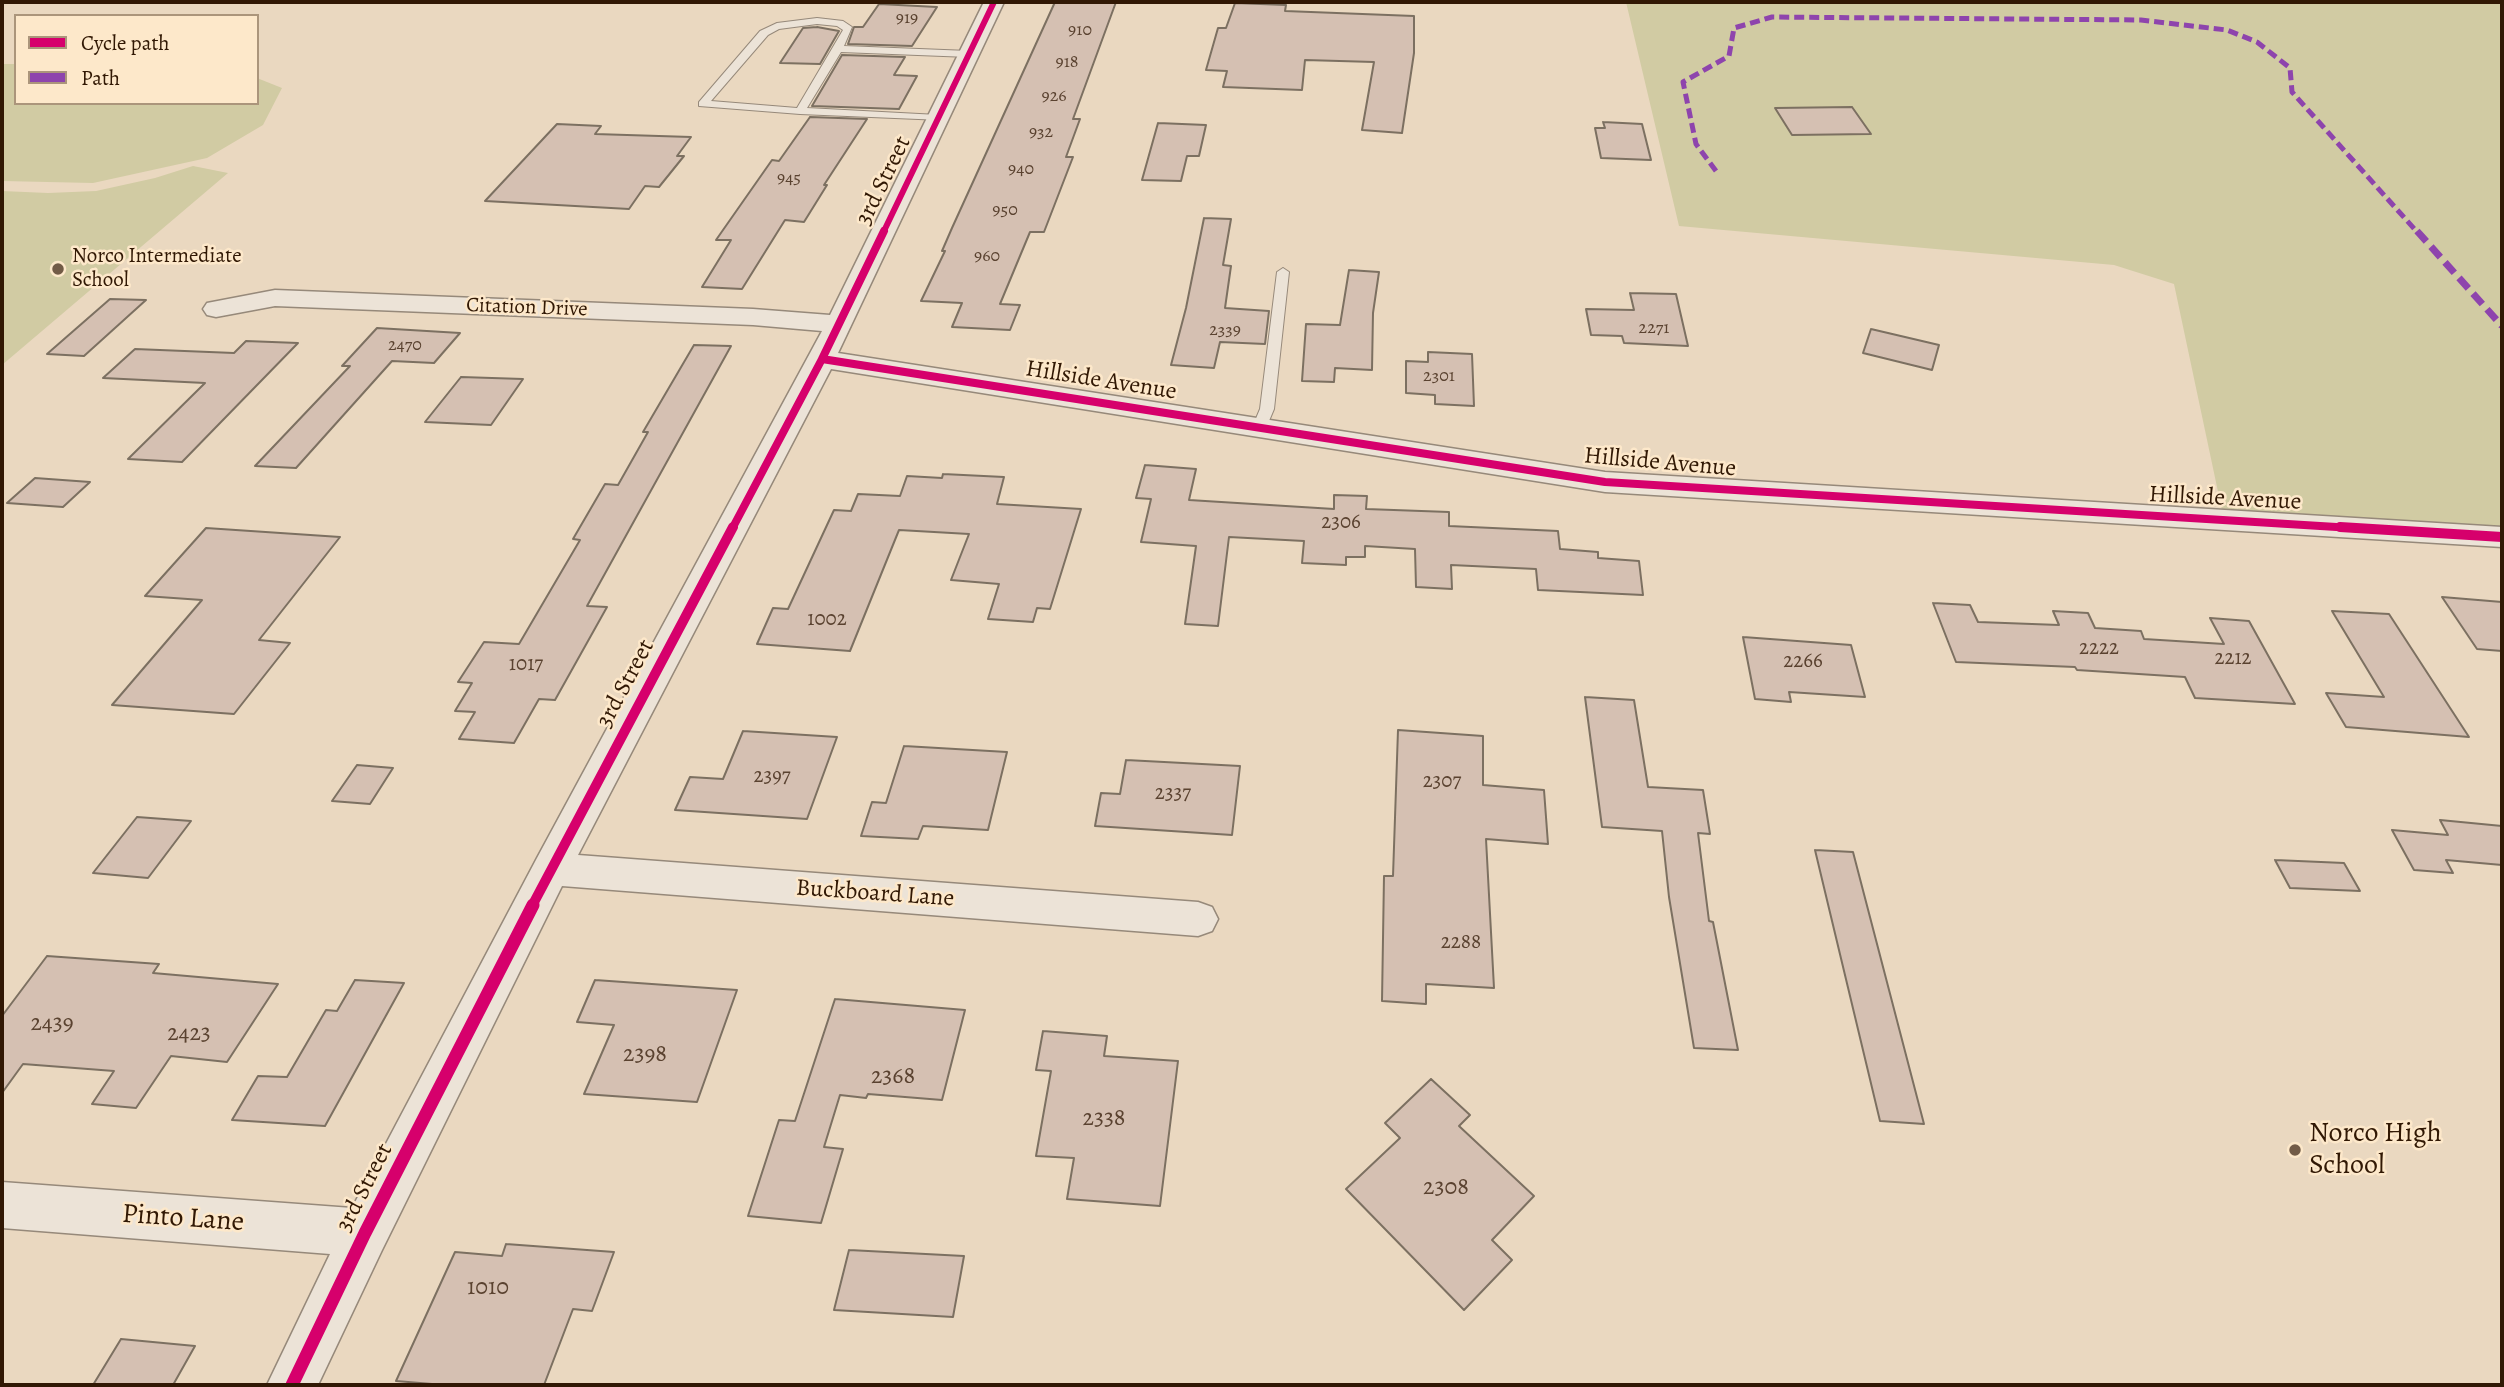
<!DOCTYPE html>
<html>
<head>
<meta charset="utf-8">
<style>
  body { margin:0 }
  #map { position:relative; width:2504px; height:1387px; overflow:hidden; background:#ead8c0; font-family:Alegreya,serif }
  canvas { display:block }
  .frame { position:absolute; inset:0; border:4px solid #311804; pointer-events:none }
  .legend { position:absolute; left:14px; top:14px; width:245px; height:91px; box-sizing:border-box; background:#fde8ca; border:2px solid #ab957b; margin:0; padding:9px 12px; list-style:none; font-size:21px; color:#311804 }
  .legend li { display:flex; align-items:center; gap:14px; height:35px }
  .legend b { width:35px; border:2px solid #ab957b }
</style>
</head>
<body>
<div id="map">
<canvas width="2504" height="1387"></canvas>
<div class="frame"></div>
<ul class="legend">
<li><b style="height:9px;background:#d6006c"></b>Cycle path</li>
<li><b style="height:9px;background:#8e44ad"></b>Path</li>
</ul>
</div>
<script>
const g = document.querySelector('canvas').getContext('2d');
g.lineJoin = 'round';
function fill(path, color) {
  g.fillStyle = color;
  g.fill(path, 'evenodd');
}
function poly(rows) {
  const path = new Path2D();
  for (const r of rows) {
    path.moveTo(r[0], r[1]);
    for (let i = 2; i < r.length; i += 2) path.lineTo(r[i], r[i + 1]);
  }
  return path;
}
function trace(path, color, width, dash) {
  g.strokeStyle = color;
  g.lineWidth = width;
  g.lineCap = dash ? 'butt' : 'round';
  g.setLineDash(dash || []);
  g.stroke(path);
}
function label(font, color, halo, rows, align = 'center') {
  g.font = font + ' Alegreya,serif';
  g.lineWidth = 5;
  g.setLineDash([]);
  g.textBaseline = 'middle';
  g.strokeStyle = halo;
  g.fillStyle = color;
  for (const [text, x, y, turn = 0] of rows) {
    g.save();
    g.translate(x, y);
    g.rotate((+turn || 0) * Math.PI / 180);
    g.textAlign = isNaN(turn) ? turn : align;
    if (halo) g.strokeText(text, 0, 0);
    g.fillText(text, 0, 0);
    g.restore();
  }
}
fill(poly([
  [1626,2,2502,2,2502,537,2224,520,2174,284,2114,265,1679,226],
  [2,64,16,64,16,103,257,103,257,78,282,88,263,125,207,158,93,183,2,181],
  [193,166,228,173,2,365,2,191,48,193,96,191,155,178]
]), '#d1cba3');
const building = poly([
  [1055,2,1116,2,1073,119,1080,119,1066,157,1073,157,1044,232,1030,232,1000,304,1020,305,1010,330,952,327,962,303,921,301,945,251,942,251,952,228,1055,2],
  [1235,3,1286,5,1285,11,1414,16,1414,53,1402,133,1362,130,1374,62,1305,60,1302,90,1223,87,1227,71,1206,70,1218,28,1226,28,1235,3],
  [879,4,937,7,912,46,848,44,854,27,863,27,879,4],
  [817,27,839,31,820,64,780,63,803,28,817,27],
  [842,55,905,57,894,75,917,76,899,109,812,106,842,55],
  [1852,107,1871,134,1792,135,1775,108,1852,107],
  [810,117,867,119,824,185,827,185,804,222,785,220,742,289,702,287,731,240,716,240,772,160,779,161,810,117],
  [1603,122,1642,124,1651,160,1601,158,1595,128,1605,128,1603,122],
  [1158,123,1206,125,1199,156,1187,156,1181,181,1142,180,1158,123],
  [557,124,601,126,595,134,691,137,677,156,684,156,659,187,645,186,629,209,485,201,557,124],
  [1204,218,1231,219,1223,265,1231,266,1225,308,1269,311,1265,344,1220,342,1214,368,1171,365,1186,308,1204,218],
  [1349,270,1379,272,1373,313,1372,370,1335,368,1334,382,1302,381,1306,324,1340,325,1349,270],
  [1630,293,1676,294,1688,346,1624,343,1622,336,1591,335,1586,309,1634,310,1630,293],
  [110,299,146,300,84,356,47,354,110,299],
  [377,328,460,333,434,363,392,361,296,468,255,466,350,366,342,366,377,328],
  [1871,329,1939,345,1932,370,1863,353,1871,329],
  [246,341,298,343,182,462,128,459,205,383,103,378,135,349,234,353,246,341],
  [694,345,731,346,587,606,607,607,555,700,539,699,514,743,459,739,475,712,455,711,472,683,458,682,484,642,519,644,580,540,573,539,605,484,618,485,648,432,643,432,694,345],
  [1428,352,1472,354,1474,406,1435,404,1435,395,1406,393,1406,361,1428,362,1428,352],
  [461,377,523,379,491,425,425,422,461,377],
  [1145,465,1196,469,1189,500,1334,509,1334,495,1367,496,1366,509,1449,512,1449,526,1558,531,1560,549,1598,552,1598,558,1639,561,1643,595,1538,590,1536,569,1451,565,1452,589,1416,587,1415,549,1365,546,1365,557,1346,557,1346,565,1302,563,1304,541,1229,537,1218,626,1185,624,1196,546,1141,542,1151,499,1136,498,1145,465],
  [943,474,1004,477,997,504,1081,509,1050,609,1037,608,1033,622,988,619,999,584,951,580,969,534,899,530,850,651,757,644,773,608,788,609,834,510,851,511,858,494,900,496,907,476,942,478,943,474],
  [35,478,90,482,63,507,7,503,35,478],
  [206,528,340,537,259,640,290,643,234,714,112,705,202,600,145,596,206,528],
  [2442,597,2502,602,2502,651,2477,649,2442,597],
  [1933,603,1970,605,1978,622,2059,625,2053,611,2088,613,2095,628,2141,631,2144,639,2224,644,2210,618,2249,621,2295,704,2195,698,2185,677,2077,670,2075,667,1956,662,1933,603],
  [2332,611,2389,614,2469,737,2346,727,2326,693,2384,697,2332,611],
  [1743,637,1851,645,1865,697,1789,692,1791,702,1755,699,1743,637],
  [1585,697,1634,700,1648,787,1703,790,1710,834,1698,833,1709,921,1713,922,1738,1050,1694,1048,1669,897,1662,831,1602,827,1585,697],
  [1398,730,1483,736,1483,785,1544,790,1548,844,1486,839,1494,988,1426,984,1426,1004,1382,1001,1384,876,1393,876,1398,730],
  [743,731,837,737,807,819,675,810,690,777,723,779,743,731],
  [904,746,1007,752,988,830,923,826,918,839,861,836,872,802,886,803,904,746],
  [1126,760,1240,766,1232,835,1095,826,1101,793,1120,794,1126,760],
  [357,765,393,768,370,804,332,801,357,765],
  [137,817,191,821,148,878,93,873,137,817],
  [2440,820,2502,826,2502,865,2446,860,2453,873,2414,870,2392,830,2448,835,2440,820],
  [1815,850,1853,852,1924,1124,1880,1121,1815,850],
  [2275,860,2344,863,2360,891,2290,888,2275,860],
  [47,956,159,964,153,973,278,984,227,1062,171,1056,136,1108,92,1104,114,1071,23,1064,2,1093,2,1016,47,956],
  [355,980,404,983,325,1126,232,1120,258,1076,287,1077,326,1010,337,1011,355,980],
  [595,980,737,990,697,1102,584,1094,614,1025,577,1022,595,980],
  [835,999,965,1010,942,1100,868,1094,866,1098,840,1095,824,1147,843,1149,821,1223,748,1216,779,1120,795,1121,835,999],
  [1043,1031,1107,1036,1104,1056,1178,1061,1160,1206,1067,1199,1074,1158,1036,1156,1051,1071,1036,1070,1043,1031],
  [1431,1079,1470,1115,1459,1126,1534,1196,1492,1240,1512,1260,1464,1310,1346,1189,1400,1138,1385,1123,1431,1079],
  [506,1244,614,1252,592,1311,573,1309,544,1385,444,1385,396,1381,455,1252,502,1256,506,1244],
  [849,1250,964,1256,953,1317,834,1310,849,1250],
  [121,1339,195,1346,173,1385,93,1385,121,1339]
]);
fill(building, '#d5c0b2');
trace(building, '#7c7061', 2);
const service = poly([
  [817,18,843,21,852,27,844,46,969,51,974,54,969,57,841,52,807,108,938,115,942,116,942,120,800,114,699,106,699,102,760,31,777,23,817,18],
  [817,24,837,26,843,30,797,108,711,101,768,35,779,29,817,24],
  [1283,268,1289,272,1274,409,1266,428,1259,432,1252,428,1260,409,1277,272,1283,268]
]);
const minor = poly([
  [984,2,1004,2,838,353,1605,472,2502,527,2502,547,1605,492,831,369,578,855,1198,902,1212,907,1218,919,1212,931,1198,936,562,886,382,1250,318,1385,267,1385,330,1254,2,1228,2,1182,352,1208,537,858,822,331,753,325,275,306,216,317,207,315,203,309,207,303,275,290,753,309,830,315,984,2]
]);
trace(service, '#96897a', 2);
trace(minor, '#96897a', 3);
fill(service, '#ece3d7');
fill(minor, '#ece3d7');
trace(poly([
  [1716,171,1696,144,1683,82,1729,56,1734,28,1772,17,2141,20,2227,30,2257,42,2290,68,2292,92,2418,233]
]), '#8e44ad', 5, [10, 5]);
trace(poly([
  [2417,231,2502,326]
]), '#8e44ad', 7, [14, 7]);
trace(poly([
  [883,233,994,2]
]), '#d6006c', 6);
trace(poly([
  [822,359,1605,482,2369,529],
  [732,529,822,359,884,231]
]), '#d6006c', 8);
trace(poly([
  [2340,527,2502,537],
  [532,906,733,527]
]), '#d6006c', 10);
trace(poly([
  [292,1385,365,1233,533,905]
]), '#d6006c', 13);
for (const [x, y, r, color] of [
  [58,269,7,"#725b46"],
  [2295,1150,7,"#725b46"]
]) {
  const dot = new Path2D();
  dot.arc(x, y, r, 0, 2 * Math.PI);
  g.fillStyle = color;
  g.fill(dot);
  trace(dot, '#fde8ca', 2.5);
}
label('18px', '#5a4230', null, [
  ["919",907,19],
  ["910",1080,31],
  ["918",1067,63],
  ["926",1054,97],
  ["932",1041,133],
  ["940",1021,170],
  ["945",789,179],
  ["950",1005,211],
  ["960",987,257],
  ["2271",1654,329],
  ["2339",1225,331],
  ["2470",405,346],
  ["2301",1439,377]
]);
label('21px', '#311804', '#fde8ca', [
  ["Norco Intermediate",72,257],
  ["School",72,281]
], 'left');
label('21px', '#311804', '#fde8ca', [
  ["Citation Drive",527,308,2]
]);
label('21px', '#5a4230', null, [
  ["2306",1341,523],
  ["1002",827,620],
  ["2222",2099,649],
  ["2212",2233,659],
  ["2266",1803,662],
  ["1017",526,665],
  ["2397",772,777],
  ["2307",1442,782],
  ["2337",1173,794],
  ["2288",1461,943]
]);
label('24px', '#311804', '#fde8ca', [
  ["3rd Street",884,181,-64],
  ["Hillside Avenue",1101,381,9],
  ["Hillside Avenue",1660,463,5],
  ["Hillside Avenue",2225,499,3],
  ["3rd Street",626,684,-62],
  ["Buckboard Lane",875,894,4],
  ["3rd Street",365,1188,-63]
]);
label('24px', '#5a4230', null, [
  ["2439",52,1024],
  ["2423",189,1034],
  ["2398",645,1055],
  ["2368",893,1077],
  ["2338",1104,1119],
  ["2308",1446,1188],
  ["1010",488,1288]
]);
label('28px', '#311804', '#fde8ca', [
  ["Norco High",2309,1134],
  ["School",2309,1166]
], 'left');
label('28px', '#311804', '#fde8ca', [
  ["Pinto Lane",183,1219,4]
]);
</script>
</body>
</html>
